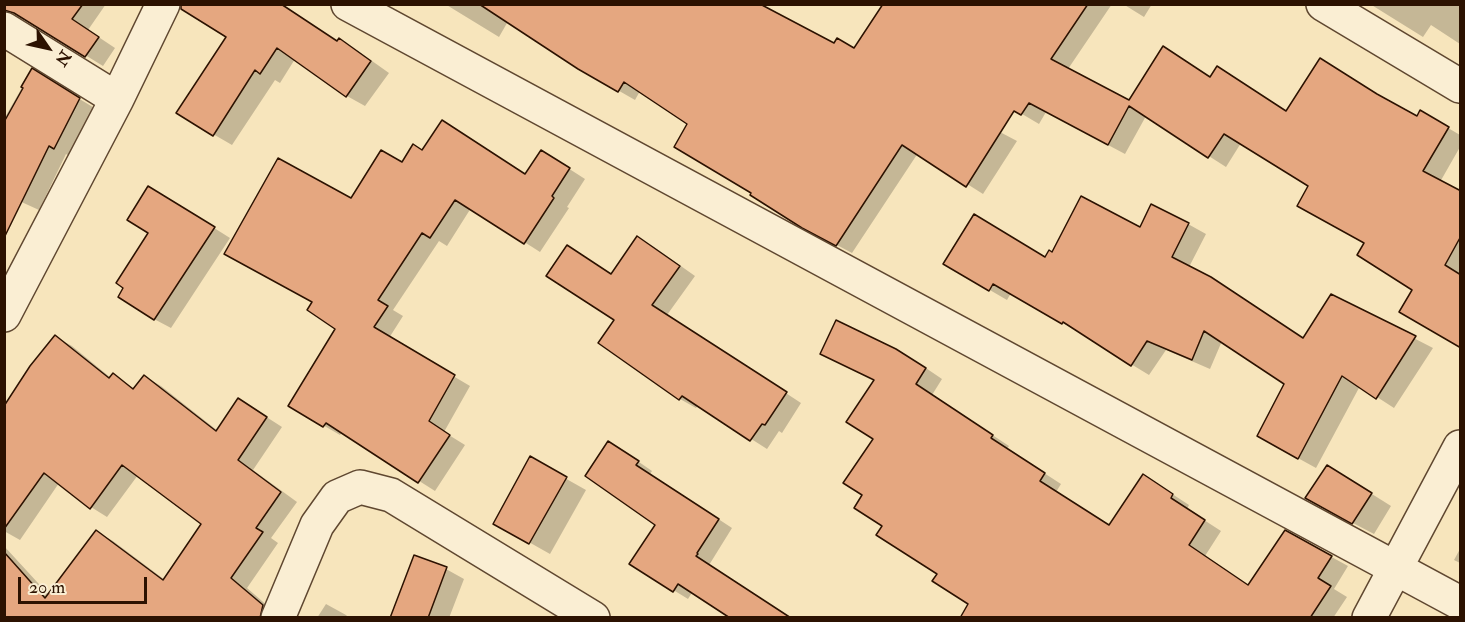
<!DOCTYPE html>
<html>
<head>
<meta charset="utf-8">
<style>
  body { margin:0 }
  #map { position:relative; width:1465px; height:622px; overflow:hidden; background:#f7e5bc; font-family:"IM FELL Double Pica",serif }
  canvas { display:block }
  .frame { position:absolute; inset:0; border:6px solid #2c1201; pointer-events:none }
  .north { position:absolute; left:18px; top:18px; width:60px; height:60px; -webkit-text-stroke:4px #faeed3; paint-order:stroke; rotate:124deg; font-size:16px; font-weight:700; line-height:24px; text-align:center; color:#2c1201 }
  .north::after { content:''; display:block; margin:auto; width:21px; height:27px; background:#2c1201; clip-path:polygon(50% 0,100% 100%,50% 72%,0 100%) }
  .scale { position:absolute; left:18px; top:577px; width:129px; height:27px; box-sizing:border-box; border:3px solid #2c1201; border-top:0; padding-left:8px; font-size:18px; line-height:21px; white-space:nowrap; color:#2c1201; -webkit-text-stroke:4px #faeed3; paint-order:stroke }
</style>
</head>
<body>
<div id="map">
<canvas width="1465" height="622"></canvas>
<div class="frame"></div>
<div class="north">N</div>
<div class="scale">20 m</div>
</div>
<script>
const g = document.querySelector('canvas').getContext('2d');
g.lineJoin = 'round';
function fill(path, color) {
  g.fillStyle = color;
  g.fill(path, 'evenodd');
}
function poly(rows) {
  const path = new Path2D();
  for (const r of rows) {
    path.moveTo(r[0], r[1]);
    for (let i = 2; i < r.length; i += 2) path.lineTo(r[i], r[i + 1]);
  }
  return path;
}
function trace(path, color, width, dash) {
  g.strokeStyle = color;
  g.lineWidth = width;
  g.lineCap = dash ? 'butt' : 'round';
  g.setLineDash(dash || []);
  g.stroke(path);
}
fill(poly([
  [4,4,106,4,88,30,115,48,103,66,30,21,23,19,20,20,4,11],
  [281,4,338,42,339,40,358,51,389,73,365,106,347,96,295,59,280,83,275,80,232,145,213,134],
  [445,4,518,4,499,37],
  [757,4,1017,141,983,194,918,153,852,253,820,236,753,193,689,123,640,91,635,100,579,68],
  [973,4,1112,4,1068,69,1129,102,1211,78,1218,68,1287,112,1365,88,1418,118,1421,112,1460,135,1460,147,1440,182,1460,193,1460,346,1414,290,1310,186,1241,143,1226,167,1146,116,1125,154,1046,112,1039,124,995,98],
  [1123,4,1152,4,1144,17],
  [1370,4,1460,4,1460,44,1431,25,1423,37],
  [32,70,96,109,71,157,66,154,39,210,4,194,4,119],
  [557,161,585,179,567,207,569,208,540,252,471,208,447,246,439,241,393,310,403,316,389,338,470,386,444,432,465,445,435,491,342,432,340,435,290,406,337,328,314,302,351,200,402,164,459,175,526,175],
  [165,197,230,238,171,328,154,319,150,232],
  [1188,224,1206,234,1189,267,1230,289,1304,339,1332,296,1433,348,1394,408,1360,386,1316,468,1276,446,1286,384,1222,341,1210,369,1166,350,1149,375,1080,333,1011,293,1007,300,945,264,1046,258,1052,254,1140,229],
  [638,238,654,247,695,276,667,315,801,403,782,433,779,431,767,449,698,405,696,408,680,399,600,342,616,319,612,275],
  [56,337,72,346,111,378,113,375,135,389,144,376,161,386,218,431,254,409,282,427,253,470,297,502,271,538,278,543,247,588,277,614,275,618,14,618,4,607,4,546,49,595,97,532,113,541,165,580,203,524,138,475,107,517,91,507,59,483,20,540,4,531,4,409],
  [822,354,914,360,942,379,932,395,1009,446,1007,449,1061,484,1056,492,1110,526,1160,486,1189,505,1187,509,1221,531,1205,556,1249,586,1286,532,1348,566,1334,589,1347,597,1333,618,1164,618,970,604,884,525,875,439,875,380,839,363],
  [623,451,652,471,650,474,732,528,688,599,631,564,657,525],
  [531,459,586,490,550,554,495,523],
  [1348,479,1391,506,1374,534,1328,510],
  [1460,549,1460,563,1454,560],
  [446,569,464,579,449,618,391,618],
  [326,604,346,615,349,618,317,618]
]), '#0003');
const building = poly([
  [4,4,83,4,72,19,99,37,85,57,14,13,4,10,4,4],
  [181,4,281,4,337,41,339,38,371,61,346,97,277,48,260,74,255,70,213,136,176,113,226,37,181,9,181,4],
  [479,4,760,4,834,43,837,38,854,48,883,4,1088,4,1051,59,1129,100,1163,46,1210,77,1217,66,1286,111,1320,58,1377,94,1417,116,1420,110,1449,127,1423,171,1461,191,1461,236,1445,265,1461,275,1461,348,1399,312,1412,290,1357,255,1364,243,1297,206,1308,186,1224,134,1208,158,1129,106,1108,145,1029,103,1021,115,1014,111,966,187,902,145,836,246,802,228,750,195,751,193,674,147,687,124,624,82,618,92,578,69,479,4],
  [32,68,80,98,54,149,49,146,4,238,4,122,23,88,21,87,32,68],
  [442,120,525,174,541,150,570,168,552,196,554,198,524,244,455,200,430,238,422,233,378,300,388,306,374,327,455,375,429,421,450,435,418,483,326,423,323,427,288,406,335,329,307,310,312,302,224,254,278,158,351,198,381,150,402,162,413,144,422,150,442,120],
  [148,186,215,227,154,320,118,297,123,288,116,283,148,233,127,220,148,186],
  [1081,196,1140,227,1151,204,1189,223,1172,257,1211,277,1303,338,1331,294,1416,336,1376,399,1342,376,1298,459,1257,436,1284,384,1204,331,1192,360,1147,341,1131,366,1063,322,1062,324,993,284,989,291,943,264,974,214,1045,257,1049,250,1052,252,1081,196],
  [637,236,680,266,652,305,787,392,765,425,762,424,750,441,682,396,679,400,598,343,614,320,546,276,567,245,611,274,637,236],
  [836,320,896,349,926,368,916,384,993,435,991,438,1045,473,1040,481,1109,525,1143,474,1173,494,1171,498,1205,520,1189,545,1248,585,1285,530,1332,556,1318,578,1331,586,1310,618,960,618,968,604,932,581,937,574,876,535,882,526,854,508,862,495,843,483,873,439,846,422,874,380,820,354,836,320],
  [55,335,109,378,113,373,133,389,144,375,216,431,238,398,267,417,238,460,281,492,256,528,263,532,231,578,263,605,260,618,4,618,4,552,45,598,96,530,163,580,201,524,122,465,90,509,44,473,4,529,4,406,30,366,55,335],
  [608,441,639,461,636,465,719,519,697,553,698,554,696,556,791,618,730,618,678,584,673,592,629,564,655,525,585,476,608,441],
  [530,456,567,477,529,544,493,524,530,456],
  [1327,465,1372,493,1352,524,1305,498,1327,465],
  [414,555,447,567,428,618,390,618,414,555]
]);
fill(building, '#e5a780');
trace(building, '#2c1201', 1.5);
const street = poly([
  [348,4,1460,603],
  [1323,4,1460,86],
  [4,29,117,99],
  [4,315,117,99,163,4],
  [278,618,317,525,337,497,360,487,391,495,593,618],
  [1369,618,1460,447]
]);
trace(street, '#5f4730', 36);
trace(street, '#faeed3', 33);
</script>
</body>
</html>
